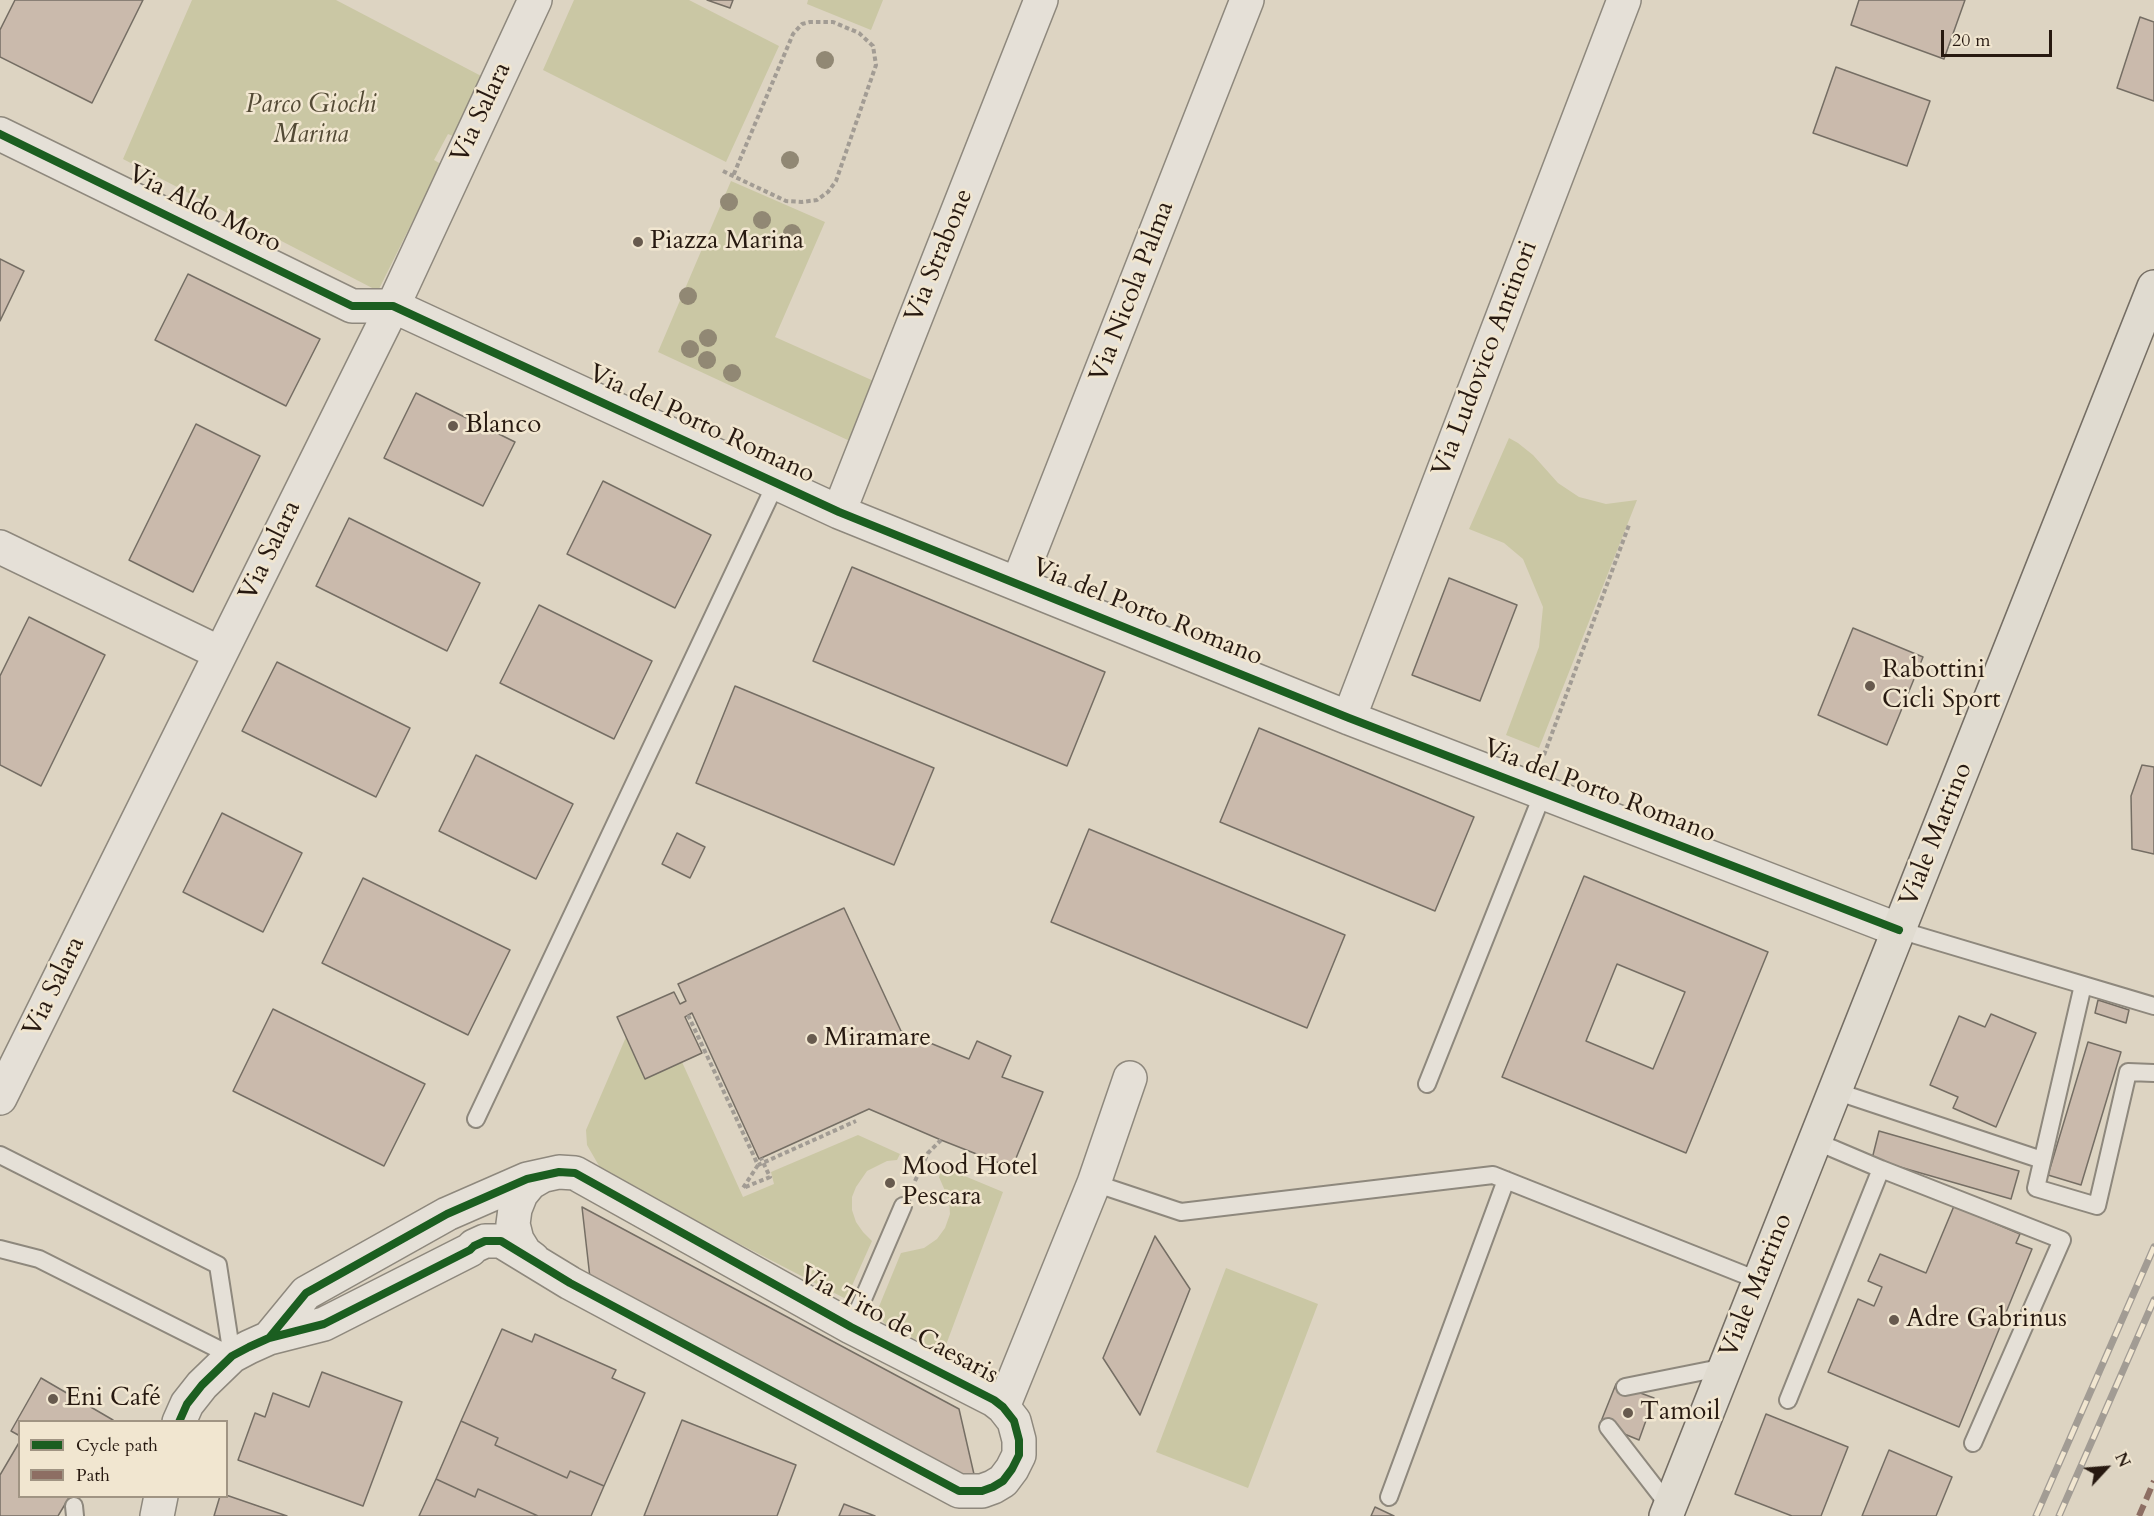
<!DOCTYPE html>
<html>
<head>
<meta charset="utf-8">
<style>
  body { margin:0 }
  #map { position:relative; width:2154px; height:1516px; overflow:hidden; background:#ddd4c2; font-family:Cardo,serif }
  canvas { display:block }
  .legend { position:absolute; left:18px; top:1420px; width:210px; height:78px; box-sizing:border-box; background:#f1e6d0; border:2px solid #a09483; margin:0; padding:8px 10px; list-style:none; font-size:18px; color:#271910 }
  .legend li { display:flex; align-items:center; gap:12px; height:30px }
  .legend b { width:30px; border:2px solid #a09483 }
  .north { position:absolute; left:2076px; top:1438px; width:60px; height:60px; -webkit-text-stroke:4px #f1e6d0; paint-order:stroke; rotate:64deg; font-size:16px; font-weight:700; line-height:24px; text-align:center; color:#271910 }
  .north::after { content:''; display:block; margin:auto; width:21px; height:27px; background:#271910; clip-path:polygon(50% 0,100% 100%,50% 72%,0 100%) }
  .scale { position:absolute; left:1941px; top:30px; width:111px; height:27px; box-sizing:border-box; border:3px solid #271910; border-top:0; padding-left:8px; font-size:18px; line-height:21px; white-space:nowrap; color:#271910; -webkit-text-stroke:4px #f1e6d0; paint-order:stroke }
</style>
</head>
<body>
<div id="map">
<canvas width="2154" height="1516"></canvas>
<ul class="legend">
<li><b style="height:8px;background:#1b5e20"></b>Cycle path</li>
<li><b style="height:8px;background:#8d6e63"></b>Path</li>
</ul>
<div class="north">N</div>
<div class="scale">20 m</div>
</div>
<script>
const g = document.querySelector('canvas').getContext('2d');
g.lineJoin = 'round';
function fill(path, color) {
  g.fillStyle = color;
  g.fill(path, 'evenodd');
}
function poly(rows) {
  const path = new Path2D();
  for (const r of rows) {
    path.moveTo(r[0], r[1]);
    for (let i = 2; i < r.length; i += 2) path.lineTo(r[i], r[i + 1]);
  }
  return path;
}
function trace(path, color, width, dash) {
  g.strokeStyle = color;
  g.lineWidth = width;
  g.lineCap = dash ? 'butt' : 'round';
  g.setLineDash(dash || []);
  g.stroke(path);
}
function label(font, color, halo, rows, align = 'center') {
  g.font = font + ' Cardo,serif';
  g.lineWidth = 5;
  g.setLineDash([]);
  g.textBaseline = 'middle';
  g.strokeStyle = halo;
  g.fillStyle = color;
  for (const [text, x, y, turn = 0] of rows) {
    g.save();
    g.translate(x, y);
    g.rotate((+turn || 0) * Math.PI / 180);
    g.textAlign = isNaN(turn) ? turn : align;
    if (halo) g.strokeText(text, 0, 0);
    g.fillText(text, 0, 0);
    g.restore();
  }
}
fill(poly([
  [192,0,336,0,485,78,455,137,448,134,434,160,441,164,378,291,123,159],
  [574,0,689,0,779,46,726,162,543,70],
  [808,0,883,0,871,30,807,4],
  [731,181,825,222,775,337,876,382,852,442,658,352],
  [1509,438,1518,443,1533,455,1558,483,1579,497,1606,504,1637,500,1539,748,1506,735,1539,647,1543,607,1523,559,1504,543,1469,529],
  [626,1037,645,1079,682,1062,743,1197,774,1184,771,1172,858,1135,900,1154,897,1160,887,1161,867,1171,856,1187,852,1197,852,1210,856,1222,863,1232,872,1241,846,1299,670,1208,602,1171,587,1145,586,1130],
  [943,1167,1003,1192,943,1353,885,1324,879,1316,878,1309,901,1253,924,1248,937,1239,945,1228,950,1214,949,1200,939,1177],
  [1226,1268,1318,1304,1248,1488,1156,1452]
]), '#cac7a4');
const building = poly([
  [15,0,143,0,92,103,0,57,0,30,15,0],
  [707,0,733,0,730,8,707,0],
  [1859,0,1965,0,1944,59,1851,25,1859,0],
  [2140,17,2154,22,2154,101,2117,88,2140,17],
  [1836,67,1930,101,1907,166,1813,133,1836,67],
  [0,259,24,271,0,321,0,259],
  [188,274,320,339,286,406,155,340,188,274],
  [416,393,515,442,483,506,384,458,416,393],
  [196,424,260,456,193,592,129,560,196,424],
  [603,481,711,535,675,608,567,554,603,481],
  [349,518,480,583,447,651,316,586,349,518],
  [852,567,1105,672,1067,766,813,661,852,567],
  [1449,578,1517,605,1480,701,1412,675,1449,578],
  [539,605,652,661,614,739,500,683,539,605],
  [29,617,105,655,41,786,0,765,0,676,29,617],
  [1853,628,1923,657,1887,745,1818,715,1853,628],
  [277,662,410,728,376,797,242,731,277,662],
  [735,686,934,768,894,865,696,783,735,686],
  [1259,728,1474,817,1435,911,1220,822,1259,728],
  [476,755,573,804,536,879,439,831,476,755],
  [2142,765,2154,767,2154,854,2132,849,2131,796,2142,765],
  [222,813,302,853,263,932,183,892,222,813],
  [1089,829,1345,935,1307,1028,1051,922,1089,829],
  [677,833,705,847,690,878,662,864,677,833],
  [1584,876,1768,952,1686,1153,1502,1077,1584,876],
  [1617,964,1685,992,1653,1069,1586,1041,1617,964],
  [363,878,510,950,468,1035,322,963,363,878],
  [844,908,901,1031,969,1059,977,1041,1011,1056,1002,1077,1043,1092,1012,1168,941,1140,869,1109,759,1159,692,1013,685,1017,702,1053,645,1079,617,1017,674,992,680,1004,686,1001,678,984,844,908],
  [2098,1000,2129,1010,2126,1023,2095,1013,2098,1000],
  [273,1009,425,1084,384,1166,233,1091,273,1009],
  [1991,1014,2036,1033,1996,1127,1953,1108,1958,1097,1930,1085,1959,1016,1985,1027,1991,1014],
  [2088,1042,2121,1052,2081,1185,2048,1175,2088,1042],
  [1879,1131,2019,1171,2011,1199,1872,1159,1879,1131],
  [1954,1206,2020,1234,2016,1243,2032,1249,1959,1427,1828,1372,1858,1299,1874,1306,1882,1287,1868,1281,1880,1254,1926,1273,1954,1206],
  [582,1207,959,1409,976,1483,590,1278,582,1207],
  [1155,1236,1190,1289,1140,1415,1103,1358,1155,1236],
  [502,1329,532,1342,535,1334,616,1370,612,1378,645,1393,604,1486,570,1471,567,1478,495,1445,498,1438,461,1421,502,1329],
  [322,1372,402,1402,363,1506,238,1460,255,1413,265,1417,273,1393,309,1407,322,1372],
  [41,1378,113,1420,113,1422,20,1422,20,1436,11,1431,41,1378],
  [1616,1384,1654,1398,1639,1440,1600,1424,1616,1384],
  [1766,1414,1848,1447,1821,1516,1792,1516,1735,1494,1766,1414],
  [682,1420,796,1465,777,1516,644,1516,682,1420],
  [461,1421,498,1438,495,1445,567,1478,570,1471,604,1486,591,1516,538,1516,478,1489,475,1497,436,1479,461,1421],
  [20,1441,20,1496,70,1496,58,1516,0,1516,0,1475,20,1441],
  [1889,1450,1952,1477,1936,1516,1862,1516,1889,1450],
  [436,1479,475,1497,478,1489,538,1516,419,1516,436,1479],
  [226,1495,287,1516,214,1516,220,1496,226,1496,226,1495],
  [844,1504,875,1516,839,1516,844,1504],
  [1375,1507,1394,1516,1371,1516,1375,1507]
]);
fill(building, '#cabaac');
trace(building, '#756e64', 1.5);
const service = poly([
  [1899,930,2154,1006],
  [2083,985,2036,1188,2097,1206,2128,1072,2154,1073],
  [1427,1084,1543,793],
  [1835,1091,2042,1160],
  [476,1119,776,483],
  [0,1155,218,1265,232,1356],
  [1881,1169,2062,1240,1973,1443],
  [1094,1183,1181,1212,1493,1175,1760,1281],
  [0,1249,39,1259,232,1356],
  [851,1327,903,1206],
  [1625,1387,1725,1367],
  [1788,1400,1881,1169,1815,1141],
  [1608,1427,1670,1507],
  [1389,1497,1506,1180],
  [74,1506,75,1516]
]);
const minor = poly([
  [0,134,352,306,393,306,839,512,1349,718,1899,930],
  [839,512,1041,0],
  [0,547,220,653],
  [1018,583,1247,0],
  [1349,718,1624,0],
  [0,1098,393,306,535,0],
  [533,1259,525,1253,517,1240,513,1224,515,1209,521,1194,530,1183,542,1176],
  [1003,1407,1094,1183,1130,1078],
  [179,1422,187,1404,202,1385,232,1356,249,1347,269,1338,324,1324,470,1250,474,1246,485,1241,501,1241,570,1283,959,1491,982,1491,993,1487,1003,1481,1012,1469,1019,1455,1019,1440,1014,1421,1003,1407,994,1400,851,1327,575,1173,559,1172,527,1179,447,1214,306,1293,269,1338],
  [157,1516,161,1496]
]);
const primary = poly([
  [1666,1516,2154,287]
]);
trace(service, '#8e887d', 20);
trace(minor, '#8e887d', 36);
trace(primary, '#756e64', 36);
trace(poly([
  [723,171,733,176,786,201,802,202,817,200,828,192,836,181,876,65,873,46,859,33,833,22,810,22,802,24,793,34,733,176],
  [1544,755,1629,525],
  [688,1015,758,1165,856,1121],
  [915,1181,928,1153,941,1140]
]), '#a29c94', 4, [4.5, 3]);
trace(service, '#e5e0d7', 16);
trace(minor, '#e5e0d7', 33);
trace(primary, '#e0dbd0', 33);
const rail = poly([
  [2036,1516,2154,1247],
  [2059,1516,2154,1300]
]);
trace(rail, '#a29c94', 7);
trace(rail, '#f1e6d0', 4.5, [14]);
trace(poly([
  [758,1165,743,1188,770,1177,761,1158]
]), '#a29c94', 4, [4.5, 3]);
trace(poly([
  [2139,1516,2154,1481]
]), '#8d6e63', 6, [12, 6]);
trace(poly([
  [0,134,352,306,393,306,839,512,1349,718,1899,930],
  [179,1422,187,1404,202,1385,232,1356,249,1347,269,1338,324,1324,470,1250,474,1246,485,1241,501,1241,570,1283,959,1491,982,1491,993,1487,1003,1481,1012,1469,1019,1455,1019,1440,1014,1421,1003,1407,994,1400,851,1327,575,1173,559,1172,527,1179,447,1214,306,1293,269,1338]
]), '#1b5e20', 8);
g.fillStyle = '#918874';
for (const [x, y] of [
  [825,60],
  [790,160],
  [729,202],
  [762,220],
  [792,233],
  [688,296],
  [708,338],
  [690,349],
  [707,360],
  [732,373]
]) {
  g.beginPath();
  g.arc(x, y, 9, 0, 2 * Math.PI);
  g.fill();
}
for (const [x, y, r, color] of [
  [638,242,6,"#675a4e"],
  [453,426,6,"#675a4e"],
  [1870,686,6,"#675a4e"],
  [812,1039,6,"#675a4e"],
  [890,1183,6,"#675a4e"],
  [1894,1320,6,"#675a4e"],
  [53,1399,6,"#675a4e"],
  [1628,1413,6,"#675a4e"]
]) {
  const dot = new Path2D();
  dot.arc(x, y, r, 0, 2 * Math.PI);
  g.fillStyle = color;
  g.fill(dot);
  trace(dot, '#f1e6d0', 2);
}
label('italic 26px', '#534a35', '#f1e6d0', [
  ["Parco Giochi",311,106],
  ["Marina",311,136]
]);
label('26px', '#271910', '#f1e6d0', [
  ["Via Salara",482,113,-65],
  ["Via Aldo Moro",204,210,26],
  ["Via Strabone",940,256,-68],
  ["Via Nicola Palma",1133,292,-69],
  ["Via Ludovico Antinori",1486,359,-69],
  ["Via del Porto Romano",701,425,25],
  ["Via Salara",271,551,-64],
  ["Via del Porto Romano",1147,613,22],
  ["Via del Porto Romano",1599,792,21],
  ["Viale Matrino",1937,835,-68],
  ["Via Salara",55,987,-64],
  ["Viale Matrino",1757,1286,-68],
  ["Via Tito de Caesaris",898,1326,28]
]);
label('26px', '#271910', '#f1e6d0', [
  ["Piazza Marina",650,242],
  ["Blanco",465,426],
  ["Rabottini",1882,671],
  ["Cicli Sport",1882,701],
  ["Miramare",824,1039],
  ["Mood Hotel",902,1168],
  ["Pescara",902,1198],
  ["Adre Gabrinus",1906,1320],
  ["Eni Café",65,1399],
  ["Tamoil",1640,1413]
], 'left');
</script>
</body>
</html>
